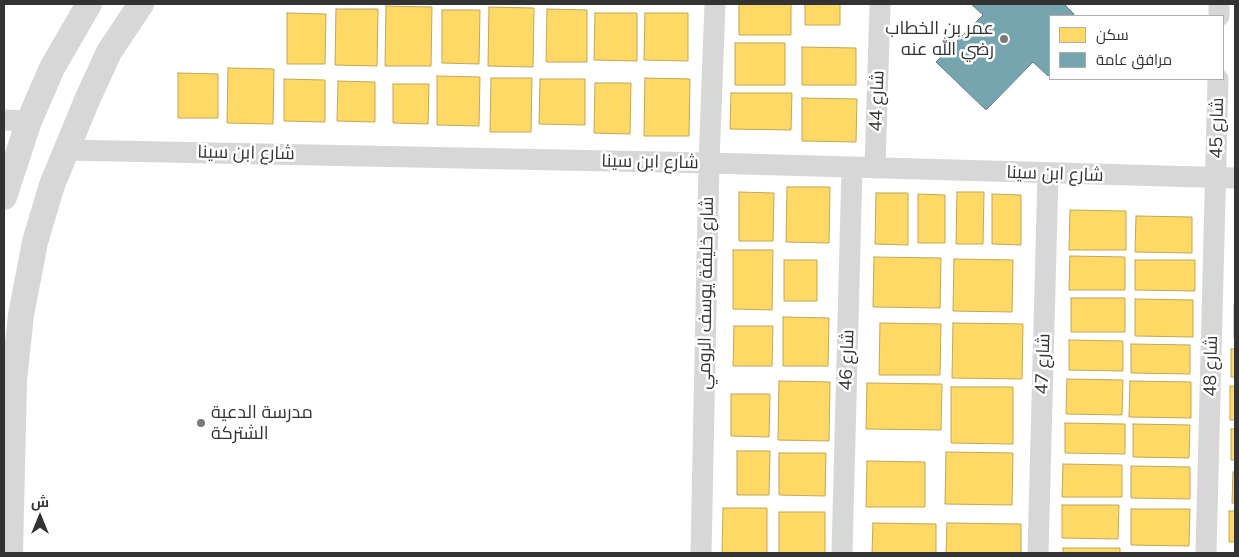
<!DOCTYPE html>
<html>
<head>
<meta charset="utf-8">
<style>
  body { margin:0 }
  #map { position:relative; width:1239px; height:557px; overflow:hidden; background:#fff; font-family:Mulish,Cairo,sans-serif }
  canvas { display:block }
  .frame { position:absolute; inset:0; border:5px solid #333; pointer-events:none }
  .legend { position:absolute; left:1049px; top:15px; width:175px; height:65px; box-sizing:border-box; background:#fff; border:1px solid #adadad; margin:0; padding:6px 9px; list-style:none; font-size:15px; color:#333 }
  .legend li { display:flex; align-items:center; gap:10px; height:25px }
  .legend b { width:25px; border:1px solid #adadad }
  .north { position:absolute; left:15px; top:492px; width:50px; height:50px; -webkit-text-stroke:4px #fff; paint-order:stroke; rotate:0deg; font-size:14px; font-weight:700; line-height:20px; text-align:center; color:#333 }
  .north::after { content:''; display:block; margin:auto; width:18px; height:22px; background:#333; clip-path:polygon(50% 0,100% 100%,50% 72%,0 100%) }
</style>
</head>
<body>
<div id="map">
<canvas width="1239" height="557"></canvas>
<div class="frame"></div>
<ul class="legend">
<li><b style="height:14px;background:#ffd966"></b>سكن</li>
<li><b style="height:14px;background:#76a5af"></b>مرافق عامة</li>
</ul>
<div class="north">ش</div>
</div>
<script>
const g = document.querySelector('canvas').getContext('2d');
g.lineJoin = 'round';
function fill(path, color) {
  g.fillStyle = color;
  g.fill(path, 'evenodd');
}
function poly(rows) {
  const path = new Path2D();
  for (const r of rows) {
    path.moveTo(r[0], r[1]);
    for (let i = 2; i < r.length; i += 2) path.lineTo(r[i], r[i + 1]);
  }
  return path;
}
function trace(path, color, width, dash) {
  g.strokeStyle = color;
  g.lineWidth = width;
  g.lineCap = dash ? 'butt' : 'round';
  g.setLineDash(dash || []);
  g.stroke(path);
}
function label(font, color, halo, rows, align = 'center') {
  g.font = font + ' Mulish,Cairo,sans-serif';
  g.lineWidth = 5;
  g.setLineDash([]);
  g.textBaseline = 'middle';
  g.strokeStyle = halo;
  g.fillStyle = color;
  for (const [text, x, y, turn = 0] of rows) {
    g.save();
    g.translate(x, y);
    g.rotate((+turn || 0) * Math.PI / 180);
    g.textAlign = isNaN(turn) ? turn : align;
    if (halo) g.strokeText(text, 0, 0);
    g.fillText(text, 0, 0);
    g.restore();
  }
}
const homes = poly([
  [739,4,791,4,791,35,739,35,739,4],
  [805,4,840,4,840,25,805,25,805,4],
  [386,6,432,7,431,66,385,66,386,6],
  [489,7,534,8,533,67,488,66,489,7],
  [336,9,378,9,377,66,335,65,336,9],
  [547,9,587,10,587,62,546,62,547,9],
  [442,10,480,10,479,64,442,63,442,10],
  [287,13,326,14,325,64,287,64,287,13],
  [595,13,637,13,637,61,594,60,595,13],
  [645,13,688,13,688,61,644,60,645,13],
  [735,43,785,43,785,85,735,85,735,43],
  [802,47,856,48,856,85,802,85,802,47],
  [228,68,274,69,273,124,227,123,228,68],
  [178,73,218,74,218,118,178,118,178,73],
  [437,76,480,77,479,126,437,125,437,76],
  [491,78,532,78,531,132,490,132,491,78],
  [645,78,690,79,689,136,644,136,645,78],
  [284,79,325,80,325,122,284,121,284,79],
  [540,79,585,79,585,125,539,124,540,79],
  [338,81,375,82,375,122,337,121,338,81],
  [595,83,631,83,630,134,594,133,595,83],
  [393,84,429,84,428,124,393,123,393,84],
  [731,93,792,93,791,130,730,129,731,93],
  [802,98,857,99,856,142,802,141,802,98],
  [787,187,830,187,829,243,786,242,787,187],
  [739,192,774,193,773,241,739,241,739,192],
  [957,192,984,192,983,244,956,244,957,192],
  [876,193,908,193,908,245,875,244,876,193],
  [918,194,945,195,945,243,918,243,918,194],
  [992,194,1021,195,1021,245,992,244,992,194],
  [1070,210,1126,211,1126,250,1069,250,1070,210],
  [1136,216,1192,217,1192,253,1135,252,1136,216],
  [733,250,773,250,772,310,733,309,733,250],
  [1070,256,1125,257,1125,290,1069,290,1070,256],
  [874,257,941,258,940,308,873,307,874,257],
  [954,259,1013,260,1012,312,953,311,954,259],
  [784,260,817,260,817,301,784,301,784,260],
  [1135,260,1195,260,1195,291,1135,290,1135,260],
  [1071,298,1125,298,1125,332,1071,332,1071,298],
  [1135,299,1193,300,1193,337,1135,336,1135,299],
  [1234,305,1235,305,1235,338,1234,338,1234,305],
  [783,317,829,318,828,366,783,366,783,317],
  [880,323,941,324,940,375,879,375,880,323],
  [953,323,1023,324,1022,379,952,378,953,323],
  [734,326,773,326,772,366,733,366,734,326],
  [1069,340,1123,341,1123,371,1069,370,1069,340],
  [1131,344,1190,345,1190,374,1131,373,1131,344],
  [1231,349,1235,349,1235,377,1231,377,1231,349],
  [1067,379,1123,380,1122,415,1066,414,1067,379],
  [779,381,830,382,829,441,778,440,779,381],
  [1130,381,1191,382,1191,418,1129,417,1130,381],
  [867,383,942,384,941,430,866,429,867,383],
  [1230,386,1235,386,1235,420,1230,420,1230,386],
  [951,387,1013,387,1013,444,951,443,951,387],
  [731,394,770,394,769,437,731,436,731,394],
  [1065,423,1125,424,1125,454,1065,453,1065,423],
  [1133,424,1190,425,1189,458,1133,457,1133,424],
  [1231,429,1235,429,1235,460,1231,460,1231,429],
  [737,451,770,451,769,495,737,495,737,451],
  [946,452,1013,453,1012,505,945,504,946,452],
  [779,453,826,453,825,496,779,495,779,453],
  [867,461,925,462,925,507,866,507,867,461],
  [1063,464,1122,465,1122,497,1062,497,1063,464],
  [1131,466,1190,467,1190,499,1131,498,1131,466],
  [1233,472,1235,472,1235,503,1232,503,1233,472],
  [1062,505,1119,505,1118,539,1062,538,1062,505],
  [723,508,767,508,767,553,722,553,723,508],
  [1131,509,1190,509,1189,546,1131,545,1131,509],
  [1229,511,1235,511,1235,542,1229,542,1229,511],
  [779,512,825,512,825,553,779,553,779,512],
  [873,523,936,524,936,553,872,553,873,523],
  [947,523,1021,524,1021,553,946,553,947,523],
  [1063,548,1120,548,1120,553,1063,553,1063,548]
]);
fill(homes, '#ffd966');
trace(homes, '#c2a757', 1);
const public = poly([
  [971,4,1064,4,1074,14,1073,16,1050,16,1050,74,1048,76,1033,62,986,110,936,62,983,15,971,4]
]);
fill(public, '#76a5af');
trace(public, '#62838a', 1);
trace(poly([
  [1219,16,1219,4],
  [4,120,29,121],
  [65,150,709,163,1235,178],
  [875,168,880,4],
  [701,553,709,163,715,4],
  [842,553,852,167],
  [1038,553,1048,174],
  [1206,553,1218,79]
]), '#d7d7d7', 21);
trace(poly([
  [4,197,29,121,52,68,89,4],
  [10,553,14,380,21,315,35,242,52,185,87,100,109,52,141,4]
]), '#d7d7d7', 26);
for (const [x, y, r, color] of [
  [1004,39,5,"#7a7a7a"],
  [201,423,5,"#7a7a7a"]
]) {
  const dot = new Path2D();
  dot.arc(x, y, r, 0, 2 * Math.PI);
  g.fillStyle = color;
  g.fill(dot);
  trace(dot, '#fff', 2);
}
label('18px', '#333', '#fff', [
  ["عمر بن الخطاب",994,29],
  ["رضي الله عنه",994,50],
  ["مدرسة الدعية",211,413,"left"],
  ["الشتركة",211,434,"left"]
], 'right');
label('18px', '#333', '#fff', [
  ["شارع 44",877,101,-88],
  ["شارع 45",1217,128,-89],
  ["شارع ابن سينا",246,153,1],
  ["شارع ابن سينا",650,162,1],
  ["شارع ابن سينا",1055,174,2],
  ["شارع خليفة يوسف الرومي",706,293,-89],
  ["شارع 46",847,360,-88],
  ["شارع 47",1043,364,-88],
  ["شارع 48",1211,366,-89]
]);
</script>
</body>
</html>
